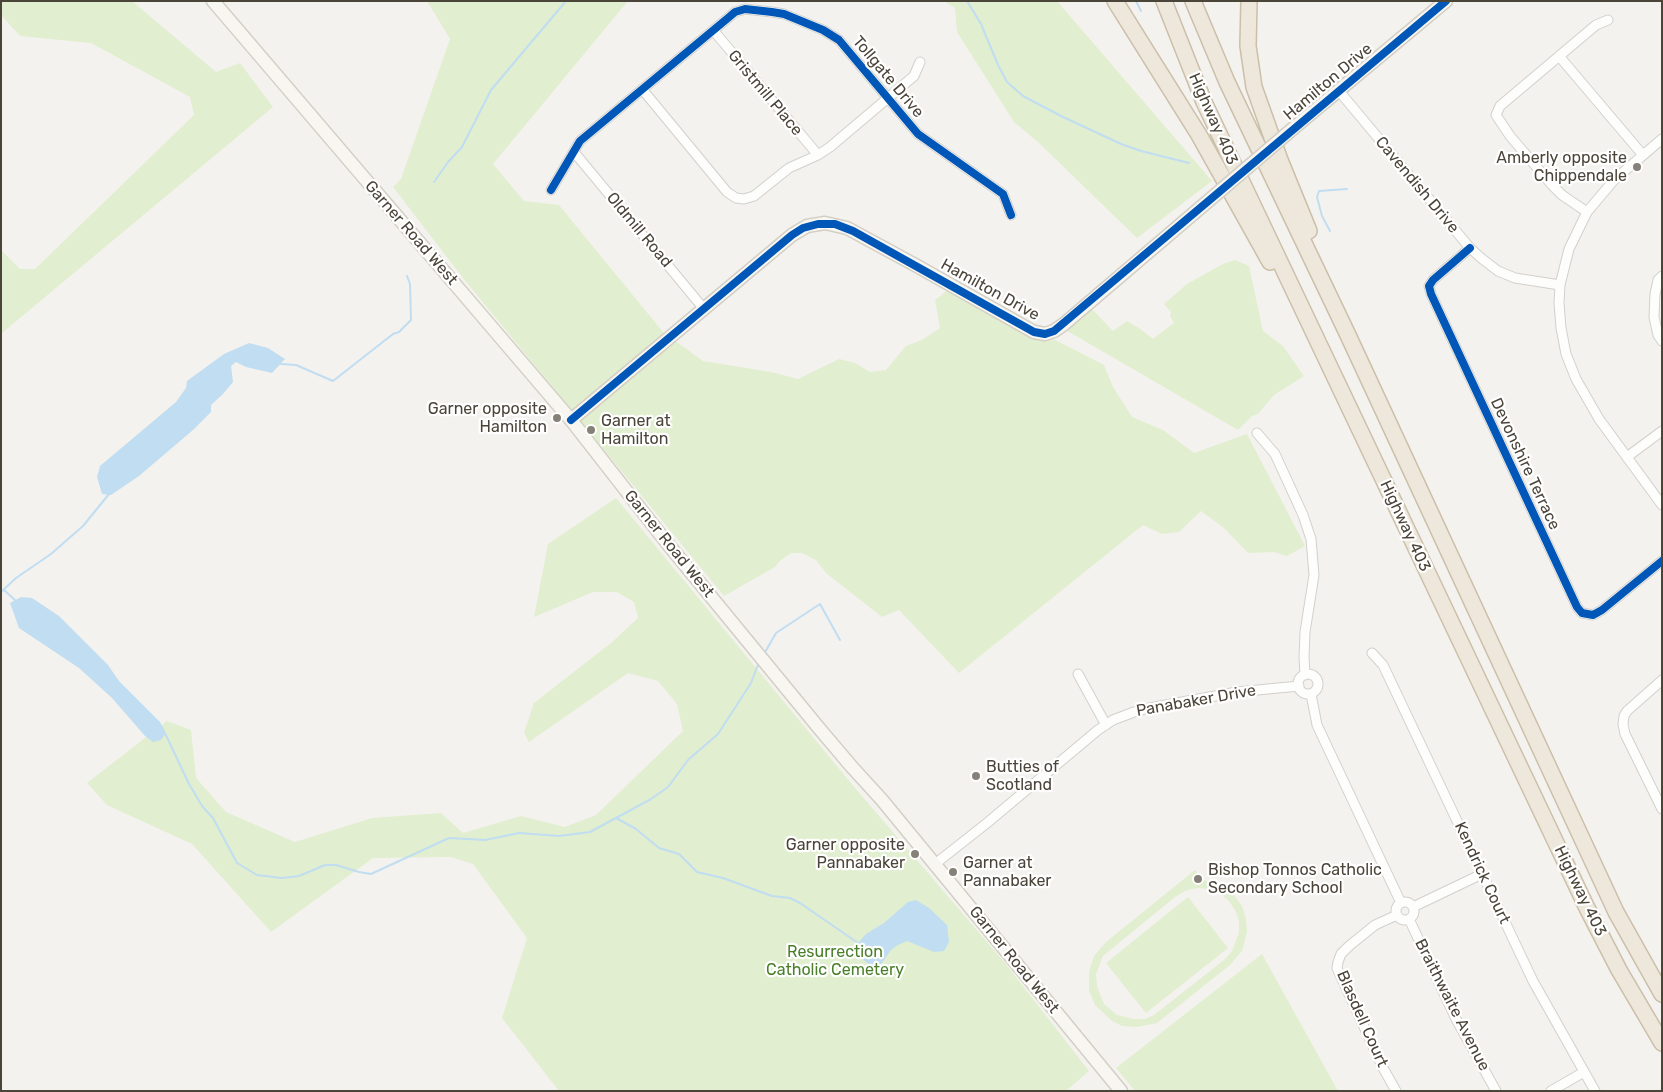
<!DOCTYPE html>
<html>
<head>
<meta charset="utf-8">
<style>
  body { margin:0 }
  #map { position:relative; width:1663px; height:1092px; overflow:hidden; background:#f4f2ee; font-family:Rubik,sans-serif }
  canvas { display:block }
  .frame { position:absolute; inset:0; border:2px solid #4b4439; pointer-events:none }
</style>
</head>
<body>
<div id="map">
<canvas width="1663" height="1092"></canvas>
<div class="frame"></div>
</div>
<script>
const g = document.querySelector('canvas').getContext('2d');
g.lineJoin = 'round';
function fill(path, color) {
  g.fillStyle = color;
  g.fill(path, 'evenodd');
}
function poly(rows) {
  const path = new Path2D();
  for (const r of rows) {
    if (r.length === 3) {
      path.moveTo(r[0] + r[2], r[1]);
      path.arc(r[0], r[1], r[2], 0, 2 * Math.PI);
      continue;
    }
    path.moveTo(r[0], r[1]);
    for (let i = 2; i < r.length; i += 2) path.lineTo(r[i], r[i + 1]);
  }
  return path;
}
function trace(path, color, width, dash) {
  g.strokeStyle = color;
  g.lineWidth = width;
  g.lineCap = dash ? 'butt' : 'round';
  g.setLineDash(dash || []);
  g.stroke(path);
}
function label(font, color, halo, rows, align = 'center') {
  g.font = font + ' Rubik,sans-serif';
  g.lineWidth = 4.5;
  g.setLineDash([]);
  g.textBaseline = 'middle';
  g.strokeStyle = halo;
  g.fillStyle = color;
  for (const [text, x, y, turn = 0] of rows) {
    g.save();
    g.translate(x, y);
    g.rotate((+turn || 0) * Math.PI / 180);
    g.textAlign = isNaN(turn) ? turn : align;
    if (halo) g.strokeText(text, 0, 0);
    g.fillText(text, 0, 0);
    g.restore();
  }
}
fill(poly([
  [1,1,132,1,216,72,240,63,273,107,2,333,1,250,20,269,35,269,194,115,190,97,91,43,20,36,1,15],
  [427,1,628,1,493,164,524,201,559,205,663,332,703,361,771,372,798,379,839,359,855,363,870,372,886,370,906,346,922,340,940,328,935,300,952,287,1104,365,1113,387,1132,417,1163,430,1194,453,1247,434,1305,546,1287,556,1274,552,1248,553,1224,528,1201,511,1179,532,1162,534,1143,525,959,673,899,610,882,617,826,573,816,560,802,553,791,553,781,560,775,567,724,596,463,278,393,187,401,179,450,39],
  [944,1,1057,1,1212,181,1137,238,1040,144,1014,122,957,32,955,8],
  [1235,260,1249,266,1263,331,1283,346,1304,376,1274,395,1258,414,1252,416,1238,430,1064,329,1090,307,1113,331,1127,321,1139,328,1153,339,1174,323,1170,316,1171,312,1164,304,1187,284,1223,264],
  [616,498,850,782,1005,963,1089,1071,1066,1091,559,1091,502,1018,527,938,473,864,451,857,373,858,271,932,192,844,107,805,87,783,167,721,191,730,196,778,226,812,295,842,372,818,441,813,463,833,521,816,565,827,596,815,683,731,677,704,658,681,628,673,529,742,524,733,534,703,611,643,638,618,634,602,617,592,593,592,534,617,548,544],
  [1195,870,1200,876,1195,880,1209,881,1224,887,1234,895,1242,906,1246,919,1247,932,1242,951,1230,965,1157,1023,1136,1027,1122,1026,1112,1021,1095,1005,1089,991,1089,972,1094,956,1106,942],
  [1198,888,1209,889,1221,894,1229,901,1235,910,1239,921,1239,933,1232,951,1224,960,1154,1015,1145,1019,1134,1019,1117,1015,1104,1004,1097,987,1096,974,1103,956,1175,897,1187,890],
  [1188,897,1228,948,1146,1013,1106,963],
  [1262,954,1338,1091,1135,1091,1116,1068]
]), '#e1eecf');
fill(poly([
  [249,343,268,348,285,359,272,373,246,367,236,362,231,366,233,382,223,394,211,405,211,412,193,430,139,476,111,495,102,494,97,477,100,466,176,402,186,388,187,381,224,354],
  [21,597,32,598,59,616,108,665,119,681,160,722,166,733,161,740,153,742,145,736,112,698,79,668,19,628,10,603],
  [916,900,929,908,947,925,949,942,944,951,934,952,907,941,898,945,891,950,879,967,874,968,858,956,858,943,866,934,884,923,908,902]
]), '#c0ddf1');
trace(poly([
  [967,1,981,24,998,65,1007,82,1023,96,1061,116,1121,144,1141,151,1189,163],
  [1136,1,1141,11],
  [434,182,448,162,462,147,491,90,566,1],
  [1330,231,1322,216,1317,197,1319,191,1347,189],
  [281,364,296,365,333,381,393,334,399,332,411,320,410,284,407,276],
  [4,590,16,601],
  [1,592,16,578,51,554,83,526,109,494],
  [764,654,776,633,820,604,840,640],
  [165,733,188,782,202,806,213,818,237,863,257,875,282,878,299,876,325,865,336,865,359,872,371,874,449,838,485,840,519,833,559,836,590,832,616,818,651,799,668,787,688,760,718,734,751,683,759,662],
  [616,818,636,829,659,848,679,854,697,872,723,878,772,896,790,898,800,903,858,943]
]), '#c0ddf1', 2);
const street = poly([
  [713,30,818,155],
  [1559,56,1642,154],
  [642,89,727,192,736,198,744,199,754,196,789,168,818,155,830,147,914,76,920,62],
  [1339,91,1470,248,1481,258,1498,271,1515,278,1560,285],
  [1662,139,1614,180,1587,212,1569,249,1560,285,1559,303,1561,328,1566,354,1576,379,1599,419,1662,505],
  [574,152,704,309],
  [551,190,580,141,728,18,735,12,745,9,772,12,784,14,823,30,839,40,918,134,1003,194,1011,215],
  [1587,212,1562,195,1552,185,1510,136,1496,115,1500,106,1596,25,1608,20],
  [1470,248,1433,280,1429,286,1431,294,1577,607,1582,613,1593,615,1602,610,1662,561],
  [1662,276,1658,280,1655,294,1654,317,1658,335,1662,341],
  [1257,433,1275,454,1303,515,1311,539,1314,575,1305,632,1304,657,1305,675],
  [1627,457,1662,431],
  [1372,653,1383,665,1533,981,1595,1091],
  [1078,674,1106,725],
  [1308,684,10],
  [1662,680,1627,711,1624,716,1623,724,1625,734,1662,809],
  [1311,694,1317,725,1401,903],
  [935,864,987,823,1098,730,1113,720,1134,712,1149,708,1237,692,1299,686],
  [1405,911,9],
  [1413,907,1482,874],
  [1409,919,1456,1019,1496,1091],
  [1396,1091,1382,1066,1337,968,1338,962,1341,954,1349,946,1375,925,1397,915],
  [1551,1091,1584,1072]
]);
const secondary = poly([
  [213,1,571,420,667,543,818,727,851,766,882,800,1121,1091],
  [1296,126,1446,1],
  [571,420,792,235,807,226,825,223,847,228,917,266,1034,332,1045,334,1054,331,1064,324,1200,208]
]);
const highway = poly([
  [1115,1,1199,135,1270,262],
  [1164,1,1204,102,1587,908,1619,970,1662,1043],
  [1193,1,1227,82,1347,333,1616,912,1662,994],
  [1249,1,1248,46,1254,87,1280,160,1309,231]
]);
trace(street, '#d2d0cb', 11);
trace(secondary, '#d3cfc5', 15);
trace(highway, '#ccbfa9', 18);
trace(street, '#fdfdfc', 9);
trace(secondary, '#f7f6f1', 12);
trace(highway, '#ede8db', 15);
const secondaryBridge = poly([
  [1200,208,1296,126]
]);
trace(secondaryBridge, '#d3cfc5', 15, []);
trace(secondaryBridge, '#f7f6f1', 12);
trace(poly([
  [551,190,580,141,728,18,735,12,745,9,772,12,784,14,823,30,839,40,918,134,1003,194,1011,215],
  [1470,248,1433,280,1429,286,1431,294,1577,607,1582,613,1593,615,1602,610,1662,561],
  [571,420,792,235,803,228,818,224,835,224,853,231,1034,332,1045,334,1054,331,1446,1]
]), '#0057b8', 8);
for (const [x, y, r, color] of [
  [1637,167,5,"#868178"],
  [557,418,5,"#868178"],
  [591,430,5,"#868178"],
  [976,776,5,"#868178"],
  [915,854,5,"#868178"],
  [953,872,5,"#868178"],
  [1198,879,5,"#868178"]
]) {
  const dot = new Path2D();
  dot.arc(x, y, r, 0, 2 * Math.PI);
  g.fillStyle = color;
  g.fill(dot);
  trace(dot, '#fff', 2);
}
label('16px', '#4b4439', '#fff', [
  ["Tollgate Drive",888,77,50],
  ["Hamilton Drive",1328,82,-40],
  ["Gristmill Place",765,93,50],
  ["Highway 403",1213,119,66],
  ["Cavendish Drive",1417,185,50],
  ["Oldmill Road",639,230,50],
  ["Garner Road West",411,233,49],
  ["Hamilton Drive",990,290,29],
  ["Devonshire Terrace",1525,464,65],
  ["Highway 403",1405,526,65],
  ["Garner Road West",669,544,51],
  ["Panabaker Drive",1196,701,-10],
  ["Kendrick Court",1482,873,65],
  ["Highway 403",1580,891,64],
  ["Garner Road West",1014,960,51],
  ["Braithwaite Avenue",1452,1005,63],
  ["Blasdell Court",1362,1019,66]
]);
label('16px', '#4b4439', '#fff', [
  ["Amberly opposite",1627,158,"right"],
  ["Chippendale",1627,176,"right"],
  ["Garner opposite",547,409,"right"],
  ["Hamilton",547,427,"right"],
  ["Garner at",601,421],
  ["Hamilton",601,439],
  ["Butties of",986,767],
  ["Scotland",986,785],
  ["Garner opposite",905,845,"right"],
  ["Pannabaker",905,863,"right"],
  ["Garner at",963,863],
  ["Pannabaker",963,881],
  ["Bishop Tonnos Catholic",1208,870],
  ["Secondary School",1208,888]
], 'left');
label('16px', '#4a7f2a', '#fff', [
  ["Resurrection",835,952],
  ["Catholic Cemetery",835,970]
]);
</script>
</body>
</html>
